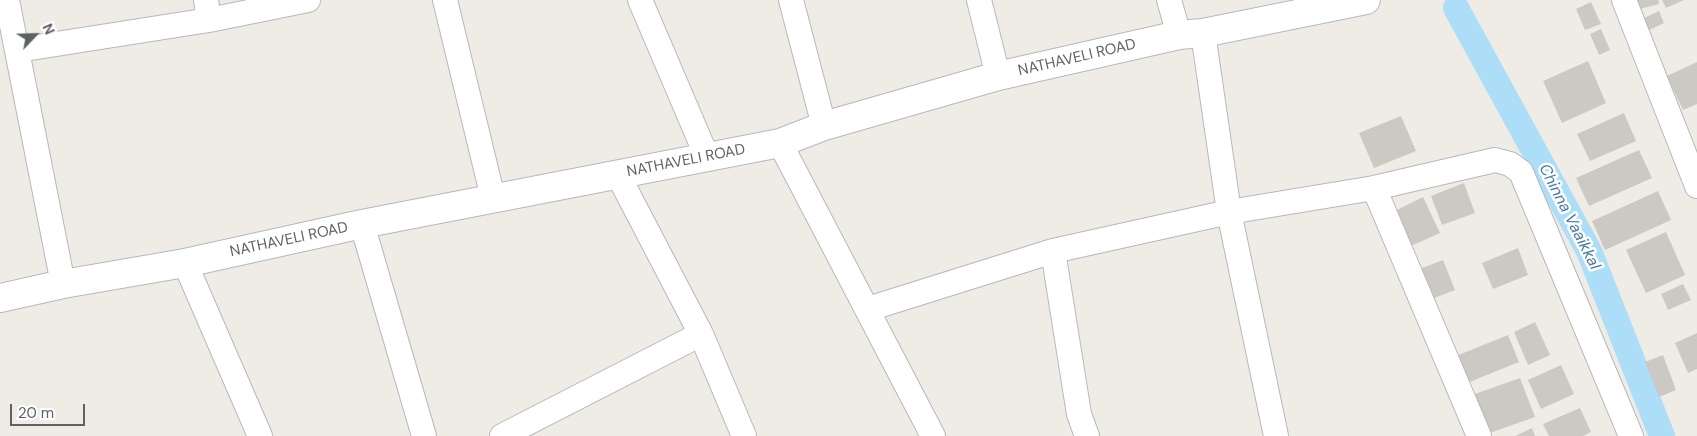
<!DOCTYPE html>
<html>
<head>
<meta charset="utf-8">
<style>
  body { margin:0 }
  #map { position:relative; width:1697px; height:436px; overflow:hidden; background:#efece6; font-family:"DM Sans",sans-serif }
  canvas { display:block }
  .north { position:absolute; left:10px; top:10px; width:50px; height:50px; -webkit-text-stroke:4px #fff; paint-order:stroke; rotate:66deg; font-size:14px; font-weight:700; line-height:20px; text-align:center; color:#5e6265 }
  .north::after { content:''; display:block; margin:auto; width:18px; height:22px; background:#5e6265; clip-path:polygon(50% 0,100% 100%,50% 72%,0 100%) }
  .scale { position:absolute; left:10px; top:404px; width:75px; height:22px; box-sizing:border-box; border:2px solid #5e6265; border-top:0; padding-left:6px; font-size:15px; line-height:18px; white-space:nowrap; color:#5e6265; -webkit-text-stroke:4px #fff; paint-order:stroke }
</style>
</head>
<body>
<div id="map">
<canvas width="1697" height="436"></canvas>
<div class="north">N</div>
<div class="scale">20 m</div>
</div>
<script>
const g = document.querySelector('canvas').getContext('2d');
g.lineJoin = 'round';
function poly(rows) {
  const path = new Path2D();
  for (const r of rows) {
    path.moveTo(r[0], r[1]);
    for (let i = 2; i < r.length; i += 2) path.lineTo(r[i], r[i + 1]);
  }
  return path;
}
function trace(path, color, width, dash) {
  g.strokeStyle = color;
  g.lineWidth = width;
  g.lineCap = dash ? 'butt' : 'round';
  g.setLineDash(dash || []);
  g.stroke(path);
}
function fill(path, color) {
  g.fillStyle = color;
  g.fill(path, 'evenodd');
}
function label(font, color, halo, rows, align = 'center') {
  g.font = font + ' "DM Sans",sans-serif';
  g.lineWidth = 5;
  g.setLineDash([]);
  g.textBaseline = 'middle';
  g.strokeStyle = halo;
  g.fillStyle = color;
  for (const [text, x, y, turn = 0] of rows) {
    g.save();
    g.translate(x, y);
    g.rotate((+turn || 0) * Math.PI / 180);
    g.textAlign = isNaN(turn) ? turn : align;
    if (halo) g.strokeText(text, 0, 0);
    g.fillText(text, 0, 0);
    g.restore();
  }
}
trace(poly([
  [1456,8,1589,251,1662,436]
]), '#addef8', 26);
fill(poly([
  [1629,0,1658,0,1659,4,1632,11],
  [1662,0,1684,0,1666,8],
  [1591,2,1601,24,1585,30,1576,9],
  [1659,11,1664,23,1647,31,1642,19],
  [1601,29,1610,50,1599,55,1590,34],
  [1588,61,1606,103,1562,123,1543,81],
  [1697,62,1697,104,1683,110,1667,76],
  [1624,113,1636,141,1590,161,1577,134],
  [1401,116,1416,151,1374,168,1359,133],
  [1639,150,1652,178,1589,206,1576,178],
  [1464,183,1475,213,1442,225,1431,196],
  [1658,191,1671,220,1605,250,1592,221],
  [1423,197,1440,233,1411,246,1395,211],
  [1666,232,1685,275,1646,293,1626,250],
  [1518,248,1528,275,1493,289,1482,263],
  [1443,260,1455,290,1429,300,1417,270],
  [1683,284,1691,300,1668,310,1661,294],
  [1535,322,1550,355,1528,365,1514,332],
  [1697,333,1697,369,1688,373,1675,343],
  [1508,335,1519,362,1467,383,1456,356],
  [1663,355,1676,390,1659,397,1645,362],
  [1561,365,1574,394,1541,409,1528,380],
  [1520,378,1535,417,1487,434,1472,395],
  [1580,408,1591,432,1583,436,1549,436,1543,424],
  [1532,428,1535,436,1515,436]
]), '#ccc9c4');
const street = poly([
  [7,0,63,284],
  [206,0,209,20],
  [445,0,493,198],
  [640,0,707,157],
  [791,0,824,126],
  [979,0,998,76],
  [1169,0,1179,35],
  [1624,0,1697,186],
  [1203,33,1229,212,1276,436],
  [18,50,209,20,308,0],
  [780,143,933,436],
  [618,175,701,334,744,436],
  [1374,188,1479,436],
  [362,224,424,436],
  [1053,251,1079,414,1087,436],
  [185,263,260,436],
  [868,309,1053,251,1229,212,1374,188,1495,160,1510,164,1521,172,1631,436],
  [502,436,701,334]
]);
const secondary = poly([
  [0,298,63,284,185,263,362,224,780,143,824,126,998,76,1179,35,1203,33,1366,0]
]);
trace(street, '#b6b8bb', 26);
trace(secondary, '#b5b9bc', 30);
trace(street, '#fff', 24);
trace(secondary, '#fff', 28);
label('15px', '#5e6265', '#fff', [
  ["NATHAVELI ROAD",1077,58,-13],
  ["NATHAVELI ROAD",686,161,-11],
  ["NATHAVELI ROAD",289,240,-12]
]);
label('italic 16px', '#477ba1', '#fff', [
  ["Chinna Vaaikkal",1569,217,63]
]);
</script>
</body>
</html>
